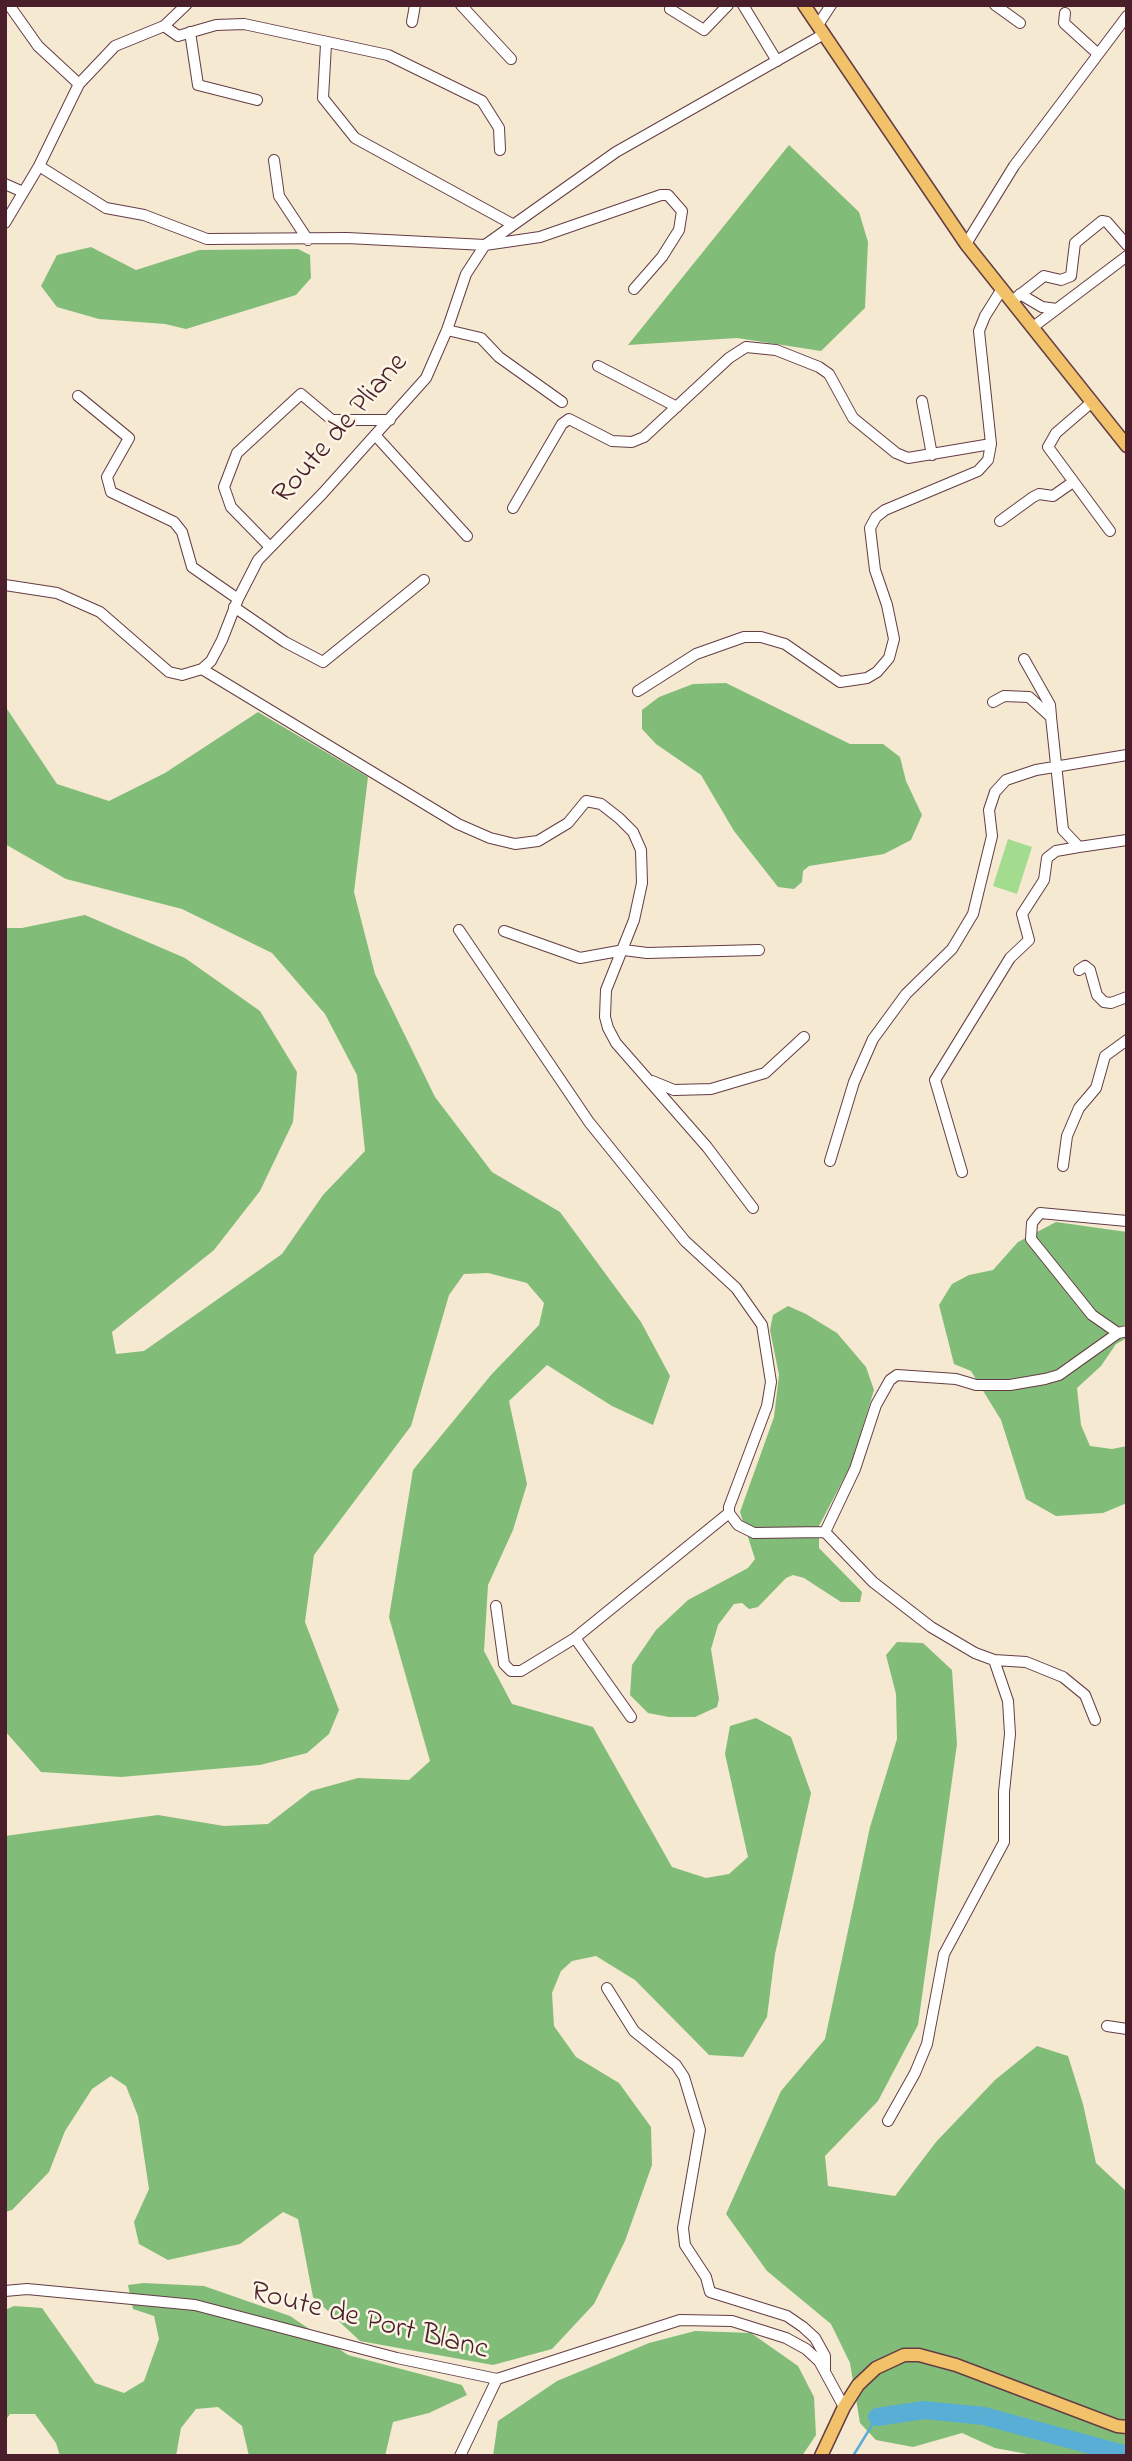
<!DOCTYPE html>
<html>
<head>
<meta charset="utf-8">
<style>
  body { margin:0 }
  #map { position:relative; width:1132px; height:2461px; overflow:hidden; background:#f6e9d1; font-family:"Indie Flower",sans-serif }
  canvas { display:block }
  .frame { position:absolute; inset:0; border:7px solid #4a1f2b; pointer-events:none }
</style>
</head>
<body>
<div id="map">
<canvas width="1132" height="2461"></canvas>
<div class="frame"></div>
</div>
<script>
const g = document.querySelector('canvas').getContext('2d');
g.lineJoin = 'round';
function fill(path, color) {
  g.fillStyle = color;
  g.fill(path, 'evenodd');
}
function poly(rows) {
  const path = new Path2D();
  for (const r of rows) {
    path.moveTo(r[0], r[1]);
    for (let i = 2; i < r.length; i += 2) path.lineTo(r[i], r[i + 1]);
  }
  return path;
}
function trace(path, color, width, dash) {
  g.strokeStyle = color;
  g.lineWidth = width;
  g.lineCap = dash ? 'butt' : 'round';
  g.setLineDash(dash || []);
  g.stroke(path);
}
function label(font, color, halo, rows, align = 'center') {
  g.font = font + ' "Indie Flower",sans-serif';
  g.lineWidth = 5;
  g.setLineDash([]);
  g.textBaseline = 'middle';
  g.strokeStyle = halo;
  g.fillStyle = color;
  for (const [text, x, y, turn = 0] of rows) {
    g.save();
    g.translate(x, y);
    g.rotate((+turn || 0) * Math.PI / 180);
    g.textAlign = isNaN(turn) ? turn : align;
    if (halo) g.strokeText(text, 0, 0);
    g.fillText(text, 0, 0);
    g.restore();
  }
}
fill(poly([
  [1008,839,1032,847,1017,894,993,886]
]), '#a3dc8e');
fill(poly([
  [789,145,859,212,868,242,865,308,821,351,737,338,628,345],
  [91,247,136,270,199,250,298,249,310,255,311,278,296,295,186,329,165,324,99,319,57,307,41,286,57,255],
  [726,683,850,744,883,744,900,757,906,781,922,815,911,840,884,854,809,866,803,871,802,882,794,889,778,887,734,831,701,775,656,744,642,729,642,710,659,697,693,684],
  [5,706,57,784,109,801,165,773,258,712,368,777,354,892,375,974,435,1097,492,1172,560,1212,641,1322,670,1376,653,1425,612,1406,547,1365,509,1401,527,1484,513,1530,488,1585,484,1651,512,1704,593,1727,672,1867,706,1878,729,1874,748,1857,725,1754,730,1726,756,1718,791,1737,811,1793,775,1954,767,2017,743,2057,709,2055,635,1980,596,1956,572,1961,561,1971,552,1993,554,2026,576,2057,619,2083,651,2127,652,2165,625,2241,594,2304,552,2349,493,2365,360,2341,313,2297,298,2219,283,2212,240,2244,168,2260,139,2244,134,2222,149,2189,138,2116,126,2086,111,2076,92,2089,65,2131,49,2172,12,2210,5,2212,5,1836,158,1815,224,1826,268,1824,311,1791,358,1778,409,1780,430,1761,389,1617,413,1470,491,1375,539,1325,544,1303,527,1283,488,1273,464,1274,449,1295,411,1426,314,1555,305,1622,339,1710,329,1734,307,1753,260,1765,121,1777,41,1772,5,1731,5,928,22,928,85,915,185,958,260,1011,297,1072,293,1122,260,1191,214,1250,112,1332,116,1354,144,1351,282,1254,323,1195,365,1151,357,1075,325,1014,272,953,182,909,66,879,5,844],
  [1056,1222,1127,1232,1127,1338,1116,1344,1101,1366,1077,1388,1081,1425,1090,1446,1112,1449,1127,1446,1127,1503,1103,1513,1056,1516,1026,1499,1001,1420,971,1371,954,1364,939,1305,952,1284,969,1275,993,1270,1018,1242],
  [788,1306,806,1314,837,1333,866,1367,874,1390,851,1465,819,1526,819,1548,862,1592,860,1602,841,1602,804,1578,793,1575,786,1578,758,1607,749,1609,742,1603,734,1604,718,1625,711,1649,719,1699,717,1707,695,1717,669,1717,648,1713,630,1695,632,1665,656,1630,688,1600,748,1568,755,1559,740,1512,774,1417,779,1375,770,1330,773,1315],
  [897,1642,923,1643,952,1670,957,1744,918,2025,878,2101,825,2156,828,2186,895,2196,936,2142,995,2080,1037,2046,1068,2056,1083,2104,1096,2163,1127,2192,1127,2456,1038,2456,995,2448,962,2433,913,2447,876,2440,860,2423,850,2363,831,2324,767,2271,726,2214,781,2091,825,2039,870,1827,897,1739,896,1694,886,1655],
  [144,2283,204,2286,290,2316,348,2355,462,2385,467,2395,429,2413,393,2422,385,2456,249,2456,242,2426,218,2407,196,2409,181,2428,176,2456,60,2456,56,2443,35,2414,10,2414,5,2421,5,2310,14,2306,42,2308,95,2383,124,2393,144,2381,159,2339,154,2316,133,2309,128,2285],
  [695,2331,751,2333,798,2366,814,2397,816,2435,802,2456,493,2456,498,2421,557,2381,649,2343]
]), '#82bc79');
trace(poly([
  [853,2456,877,2417]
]), '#59aed5', 2.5);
trace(poly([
  [877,2417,924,2410,984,2416,1127,2455]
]), '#59aed5', 18);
const minor = poly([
  [9,5,38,46,79,84],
  [461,5,511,59],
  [743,5,777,61],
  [995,5,1020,23],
  [670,9,704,30,728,5],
  [1065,13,1064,23,1098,54],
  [412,22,415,5],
  [818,25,831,5],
  [164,26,178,36,216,25,244,24,388,55,482,101,499,128,500,150],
  [190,32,198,85,257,100],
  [326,44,323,98,355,138,512,224],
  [274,160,279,196,308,240],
  [39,166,106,208,144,215,207,239,347,238,485,245,540,237,661,195,668,195,682,211,679,230,662,257,634,289],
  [5,184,23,192],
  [5,223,39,166,79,84,115,46,164,26,186,5],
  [966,244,1014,166,1127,16],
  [1020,294,1042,307,1057,309],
  [1012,301,1044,276,1061,280,1071,276,1075,243,1102,221,1107,222,1127,245],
  [1033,327,1127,256],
  [447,330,481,338,499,357,562,402],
  [598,366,677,407],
  [78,396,129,438,107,477,111,492,174,522,182,532,192,567,238,599],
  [922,401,932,455],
  [1092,402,1056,433,1048,447,1110,531],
  [375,435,467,536],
  [513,508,562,424,569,419,612,441,632,442,644,437,729,358,746,347,776,350,819,367,829,374,853,418,896,453,908,458,991,444],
  [1000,521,1033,497,1039,494,1053,496,1073,482],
  [270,547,231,507,224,487,237,453,301,394,332,420,390,420],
  [5,585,57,593,100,612,169,672,182,675,202,669,211,661,222,640,238,599,258,560,323,493,426,378,447,330,466,274,485,245,616,152,824,34],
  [234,607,285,642,323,662,424,580],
  [1024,659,1050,705,1051,716],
  [202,669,458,824,490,838,515,844,538,841,568,823,586,801,601,804,619,818,633,832,641,850,642,883,634,920,606,990,605,1017,608,1028,616,1043,707,1147,753,1208],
  [638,691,696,654,744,637,761,637,785,644,840,682,867,678,877,672,889,658,894,639,887,605,875,570,870,528,876,517,885,510,978,471,988,460,991,444,979,331,985,316,1002,289],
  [993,702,1004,696,1029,697,1051,717,1063,830,1079,847,1127,840],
  [459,930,589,1122,685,1241,736,1288,762,1325,771,1382,767,1406,729,1507,729,1513,738,1525,754,1533,825,1532,873,1582,931,1627,975,1653,994,1660,1008,1701,1010,1734,1004,1792,1004,1842,944,1954,927,2044,915,2073,888,2121],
  [504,931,580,958,624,950,647,953,759,950],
  [1079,970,1085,966,1090,970,1097,995,1104,1002,1111,1003,1127,997],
  [652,1081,674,1090,711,1089,765,1073,804,1037],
  [830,1161,854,1082,873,1039,906,994,952,949,973,914,992,836,989,810,995,792,1006,780,1036,770,1127,755],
  [1063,1166,1067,1136,1079,1108,1096,1088,1105,1056,1127,1040],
  [962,1172,935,1080,1010,958,1029,940,1022,914,1044,880,1047,858,1056,851,1079,847],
  [1127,1221,1040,1213,1032,1223,1031,1239,1092,1315,1118,1333,1127,1331],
  [825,1532,855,1469,876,1405,890,1380,897,1375,956,1379,976,1385,1010,1385,1045,1379,1059,1375,1118,1333],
  [496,1606,504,1664,511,1671,521,1671,575,1638,729,1513],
  [575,1638,631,1717],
  [994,1660,1026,1662,1063,1677,1085,1695,1095,1720],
  [607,1988,634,2031,676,2065,684,2077,700,2130,683,2228,685,2245,706,2277,710,2292,787,2316,803,2327,815,2338,825,2356,825,2370],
  [1107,2026,1127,2029],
  [5,2291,27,2289,195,2305,397,2358,497,2379,680,2320,732,2321,786,2338,806,2349,819,2361,844,2407],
  [460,2456,497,2379]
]);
const major = poly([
  [804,5,966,244,1127,446],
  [821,2456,844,2407,858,2385,876,2368,904,2355,919,2355,956,2365,1117,2426,1127,2427]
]);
trace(minor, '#643d44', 12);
trace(major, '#643d44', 15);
trace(minor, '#fff', 10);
trace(major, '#f2c26a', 12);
label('30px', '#4a1f2b', '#fcf5e5', [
  ["Route de Pliane",342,430,-49],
  ["Route de Port Blanc",369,2323,14]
]);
</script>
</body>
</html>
